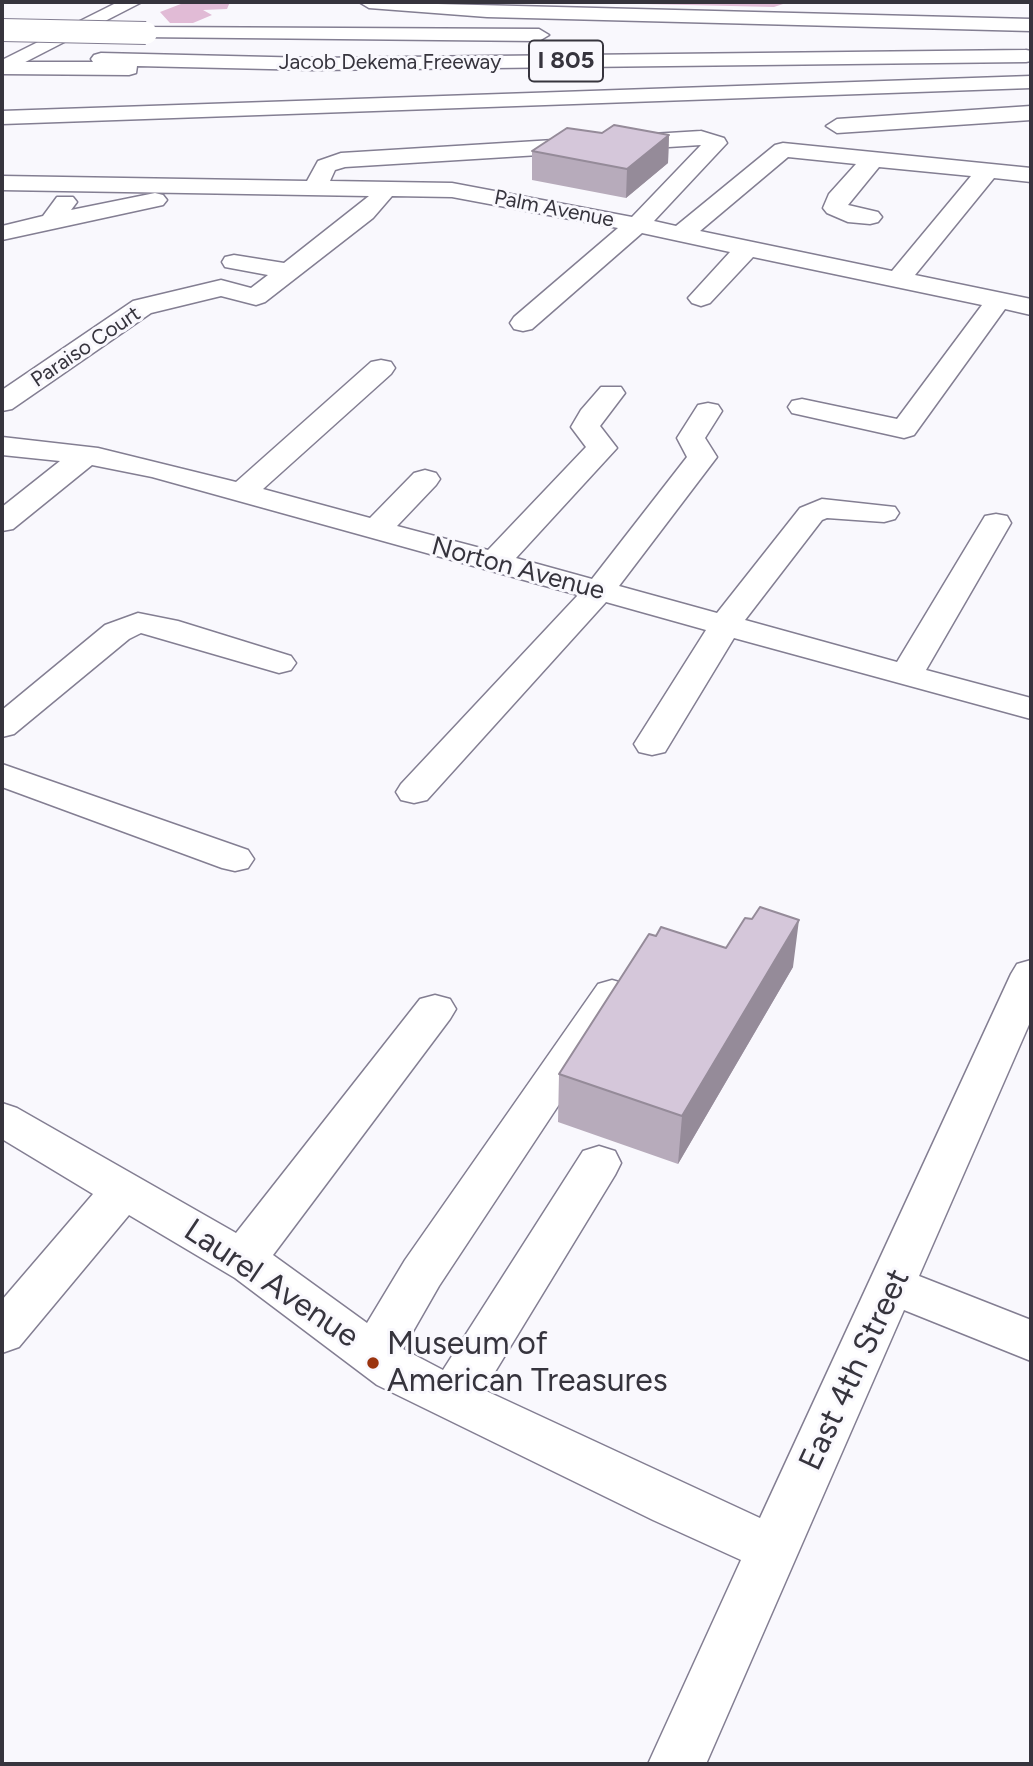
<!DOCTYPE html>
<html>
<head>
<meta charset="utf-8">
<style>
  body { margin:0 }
  #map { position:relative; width:1033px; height:1766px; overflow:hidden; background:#f9f8fd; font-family:Figtree,sans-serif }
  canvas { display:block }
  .frame { position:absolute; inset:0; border:4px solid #36343d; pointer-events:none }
</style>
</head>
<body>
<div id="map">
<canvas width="1033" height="1766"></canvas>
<div class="frame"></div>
</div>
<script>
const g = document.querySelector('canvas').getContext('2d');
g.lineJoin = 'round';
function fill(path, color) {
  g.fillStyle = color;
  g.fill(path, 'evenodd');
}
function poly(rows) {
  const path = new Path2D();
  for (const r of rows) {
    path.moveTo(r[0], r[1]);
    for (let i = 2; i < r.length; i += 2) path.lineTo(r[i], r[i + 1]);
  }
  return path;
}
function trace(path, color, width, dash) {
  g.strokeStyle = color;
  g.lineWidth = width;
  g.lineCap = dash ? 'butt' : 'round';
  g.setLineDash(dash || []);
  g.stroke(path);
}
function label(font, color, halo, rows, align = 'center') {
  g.font = font + ' Figtree,sans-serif';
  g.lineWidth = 6;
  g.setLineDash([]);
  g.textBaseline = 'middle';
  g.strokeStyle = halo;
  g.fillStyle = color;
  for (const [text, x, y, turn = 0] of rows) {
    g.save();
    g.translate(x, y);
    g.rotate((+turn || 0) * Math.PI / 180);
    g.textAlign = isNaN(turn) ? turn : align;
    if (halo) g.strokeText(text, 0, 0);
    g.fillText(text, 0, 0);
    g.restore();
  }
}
fill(poly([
  [186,2,230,2,227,9,203,10,212,15,193,23,170,23,160,12],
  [557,2,789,2,774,7]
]), '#e1bbd6');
const minor = poly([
  [1031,106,1031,120,837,133,826,126,837,119,1031,106],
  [701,131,724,138,727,143,654,221,676,226,775,145,783,143,1031,168,1031,182,994,178,915,275,1031,299,1031,315,1005,309,914,435,904,438,792,413,788,407,792,401,802,399,897,419,982,305,753,257,710,303,701,306,692,303,688,298,730,252,642,233,532,329,523,331,514,329,510,323,514,317,618,228,452,197,392,196,373,218,265,302,256,305,221,296,151,313,12,409,2,411,2,390,133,301,221,280,251,288,268,275,225,267,222,262,225,257,234,255,284,263,369,196,2,190,2,176,307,181,318,161,341,153,701,131],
  [701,145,632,217,452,183,330,181,335,170,345,167,701,145],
  [788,157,856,164,829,194,823,208,827,213,848,222,870,224,878,222,882,217,878,212,848,205,879,167,971,176,892,271,700,231,788,157],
  [155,193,163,195,167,200,163,205,2,240,2,226,43,216,57,197,73,197,77,202,71,210,155,193],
  [381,360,391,362,395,368,391,374,263,489,370,518,414,473,425,470,436,473,440,479,436,485,397,526,488,550,586,447,571,427,581,410,601,387,621,387,625,393,600,426,617,448,516,558,592,579,687,457,677,438,698,405,708,403,718,405,722,411,705,438,717,457,619,586,717,613,800,508,822,499,895,507,899,513,895,519,884,522,827,518,822,520,745,620,897,662,985,516,996,514,1007,516,1011,523,926,670,1031,698,1031,719,734,638,665,752,652,755,639,752,634,744,706,630,606,602,427,800,414,803,401,800,396,792,401,784,578,595,152,477,92,465,13,529,2,531,2,507,60,461,2,455,2,437,98,448,236,482,371,362,381,360],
  [138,613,178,621,291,656,296,663,291,670,279,673,141,633,129,639,14,734,2,737,2,710,105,625,138,613],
  [2,764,248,850,254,859,248,868,235,871,222,868,2,787,2,764],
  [1031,960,1031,1020,919,1276,1031,1320,1031,1361,904,1310,706,1764,648,1764,741,1560,653,1520,377,1385,235,1278,129,1215,19,1347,2,1353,2,1300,93,1194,2,1139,2,1103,17,1108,236,1233,420,999,435,995,450,999,456,1009,450,1019,273,1255,367,1323,405,1260,598,984,612,980,626,984,632,994,439,1286,403,1349,443,1370,583,1151,599,1146,615,1151,621,1163,615,1175,484,1390,760,1518,1011,974,1017,964,1031,960]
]);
const major = poly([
  [118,2,142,2,2,74,2,60,118,2]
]);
const highway = poly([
  [359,2,1031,19,1031,31,487,17,369,8,359,2],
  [146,27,539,29,549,35,539,41,139,37,136,33,139,29,146,27],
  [1026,50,1031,51,1031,61,1026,62,313,70,137,66,136,73,129,75,2,74,2,62,93,62,91,59,94,55,101,53,313,58,1026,50],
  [1031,76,1031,88,2,124,2,111,1031,76]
]);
trace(minor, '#837e92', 3);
trace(major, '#837e92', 3);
trace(highway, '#837e92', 3);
fill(minor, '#fff');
fill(major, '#fff');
fill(highway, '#fff');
const highwayBridge = poly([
  [2,30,146,33]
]);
trace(highwayBridge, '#837e92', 24, []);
trace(highwayBridge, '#fff', 22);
fill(poly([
  [602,133,669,135,668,163,626,198,532,180,532,151],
  [752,919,793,967,678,1164,558,1122,559,1074,656,936,726,948]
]), '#b7abbb');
fill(poly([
  [669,135,668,163,626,198,627,169],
  [799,920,793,967,678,1164,682,1116]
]), '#958b99');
const building = poly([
  [614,125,669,135,627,169,532,151,567,128,602,133,614,125],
  [760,907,799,920,682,1116,559,1074,649,934,656,936,661,927,726,948,745,918,752,919,760,907]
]);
fill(building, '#d5c7da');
trace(building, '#958b99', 2);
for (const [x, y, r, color] of [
  [373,1363,7,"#9a330e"]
]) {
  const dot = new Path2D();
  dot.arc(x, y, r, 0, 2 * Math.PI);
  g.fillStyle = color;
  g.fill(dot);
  trace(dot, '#f9f8fd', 2.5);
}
label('21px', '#36343d', '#f9f8fd', [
  ["Jacob Dekema Freeway",390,63],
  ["Palm Avenue",554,209,11],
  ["Paraiso Court",86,347,-34]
]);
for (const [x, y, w] of [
  [566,61,74]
]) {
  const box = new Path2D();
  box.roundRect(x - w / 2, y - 20.5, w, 41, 5);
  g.fillStyle = '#f9f8fd';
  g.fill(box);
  trace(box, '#36343d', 2);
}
label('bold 24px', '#36343d', null, [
  ["I 805",566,61]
]);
label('26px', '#36343d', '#f9f8fd', [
  ["Norton Avenue",518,569,15]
]);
label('32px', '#36343d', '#f9f8fd', [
  ["Laurel Avenue",271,1284,34],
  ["East 4th Street",855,1370,-65]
]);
label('32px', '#36343d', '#f9f8fd', [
  ["Museum of",387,1345],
  ["American Treasures",387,1382]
], 'left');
</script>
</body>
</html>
